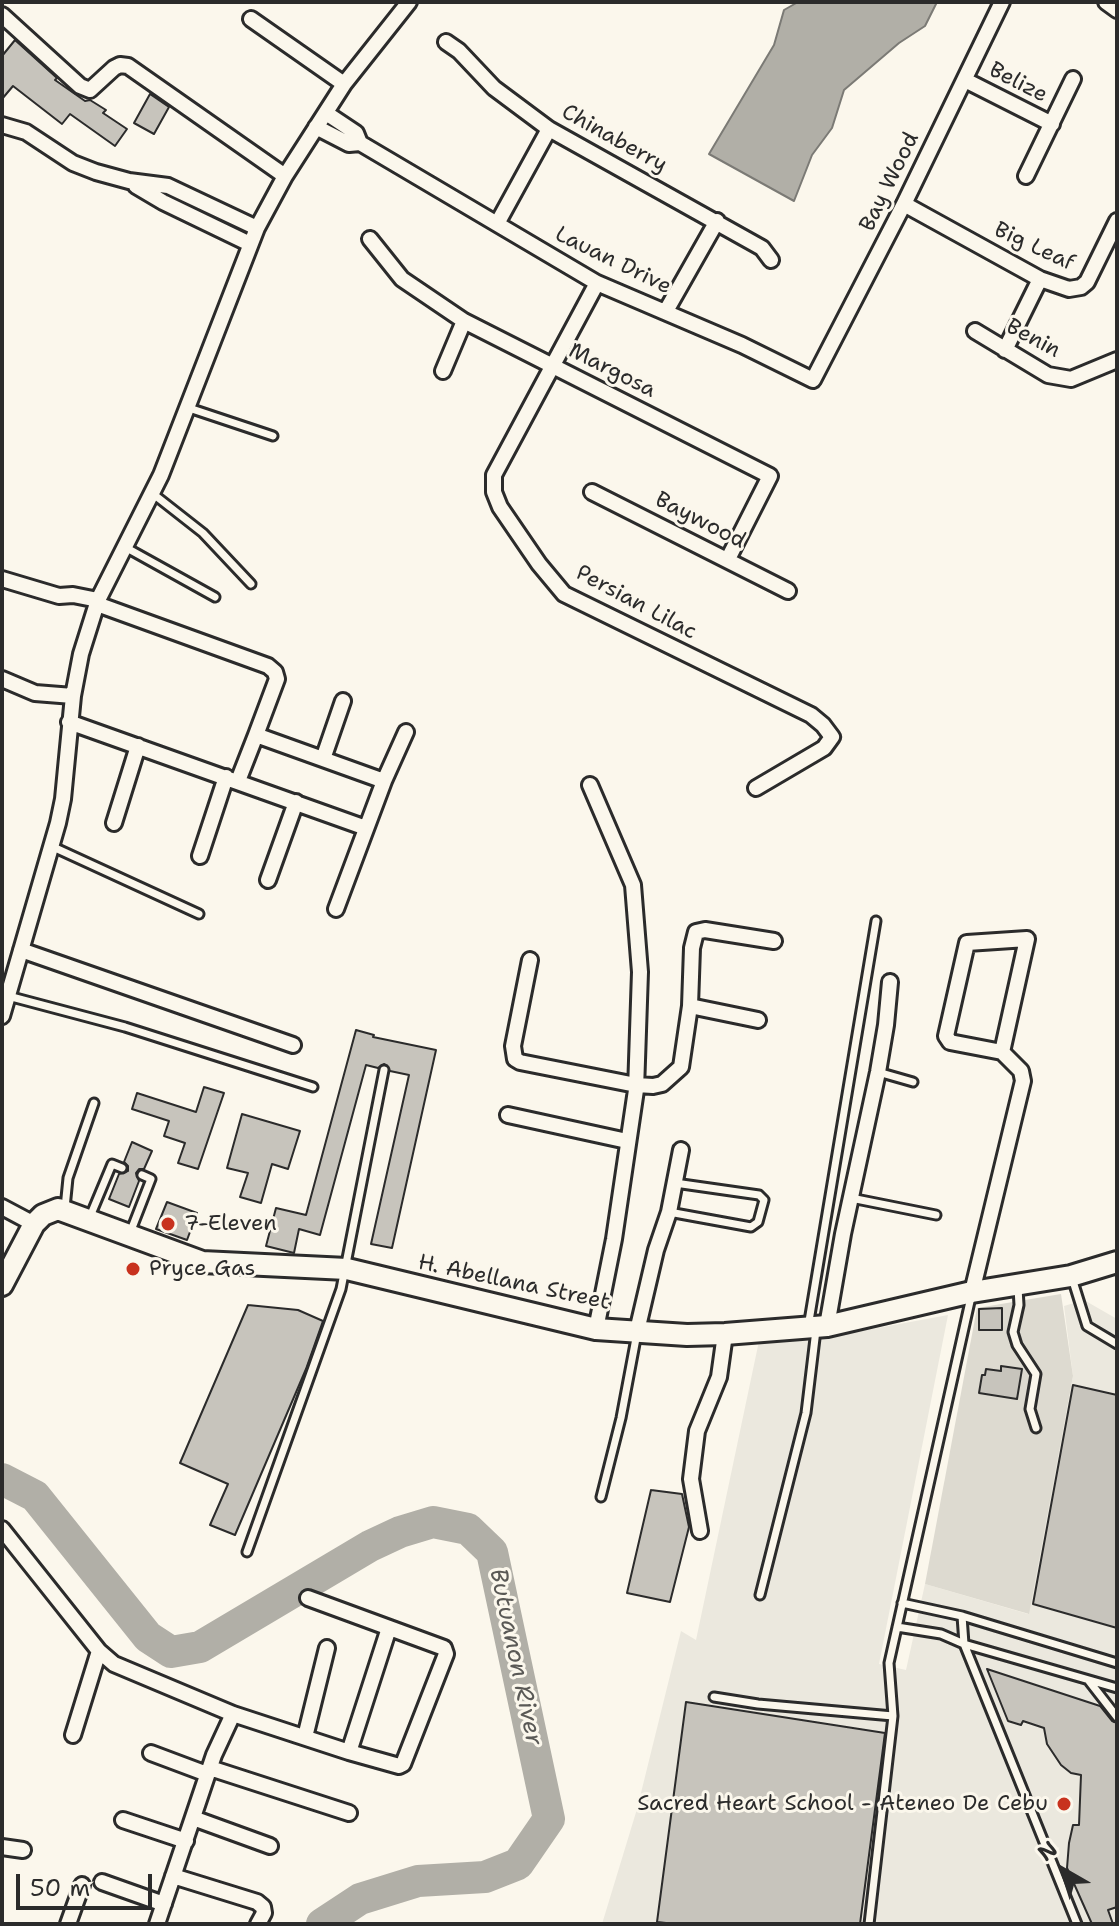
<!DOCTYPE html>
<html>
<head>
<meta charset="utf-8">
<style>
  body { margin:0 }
  #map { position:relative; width:1119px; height:1926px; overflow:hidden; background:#fbf7ec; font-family:"Shantell Sans",sans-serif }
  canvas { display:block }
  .frame { position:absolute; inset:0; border:4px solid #2b2b2b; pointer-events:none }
  .north { position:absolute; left:1023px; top:1830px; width:80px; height:80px; -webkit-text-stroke:6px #fbf7ec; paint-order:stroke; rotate:321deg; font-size:22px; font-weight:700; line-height:32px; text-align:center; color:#2b2b2b }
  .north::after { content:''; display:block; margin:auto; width:28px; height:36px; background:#2b2b2b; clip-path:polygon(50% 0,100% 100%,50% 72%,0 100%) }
  .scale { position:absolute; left:16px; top:1874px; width:136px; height:36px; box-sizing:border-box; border:4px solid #2b2b2b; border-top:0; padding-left:10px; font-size:24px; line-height:28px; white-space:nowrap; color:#2b2b2b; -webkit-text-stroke:6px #fbf7ec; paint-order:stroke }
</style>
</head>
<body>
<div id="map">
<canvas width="1119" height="1926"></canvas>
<div class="frame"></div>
<div class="north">N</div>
<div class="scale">50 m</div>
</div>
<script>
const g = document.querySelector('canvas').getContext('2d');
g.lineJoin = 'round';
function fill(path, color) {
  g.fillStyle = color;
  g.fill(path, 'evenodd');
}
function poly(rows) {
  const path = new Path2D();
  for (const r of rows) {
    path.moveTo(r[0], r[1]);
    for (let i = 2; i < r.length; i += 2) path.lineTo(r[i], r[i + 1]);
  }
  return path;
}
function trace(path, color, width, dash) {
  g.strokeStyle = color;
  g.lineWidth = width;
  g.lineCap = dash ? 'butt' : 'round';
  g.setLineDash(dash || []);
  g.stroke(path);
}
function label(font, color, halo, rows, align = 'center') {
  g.font = font + ' "Shantell Sans",sans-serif';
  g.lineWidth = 6;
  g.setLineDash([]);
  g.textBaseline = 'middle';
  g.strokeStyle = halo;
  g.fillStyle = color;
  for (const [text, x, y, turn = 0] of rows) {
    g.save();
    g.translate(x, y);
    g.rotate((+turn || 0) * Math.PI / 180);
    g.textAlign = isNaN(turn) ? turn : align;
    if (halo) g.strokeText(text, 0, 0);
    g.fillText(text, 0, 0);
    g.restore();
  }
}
fill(poly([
  [1084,1300,1117,1319,1117,1924,602,1924,637,1809,681,1631,696,1640,759,1341,807,1341,948,1315,879,1664,906,1670,925,1584,1028,1614,1073,1376,1064,1306]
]), '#ebe8de');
fill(poly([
  [1061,1294,1073,1376,1029,1614,925,1584,977,1308]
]), '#dddad0');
const water = poly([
  [798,2,937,2,925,26,899,43,844,90,832,128,812,155,794,201,709,154,774,45,784,10,798,2]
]);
fill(water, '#b1afa7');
trace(water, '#7b7a75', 2);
trace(poly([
  [2,1479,35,1496,148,1637,171,1652,200,1647,370,1546,400,1532,433,1522,468,1529,492,1552,549,1819,518,1864,485,1877,418,1881,360,1899,322,1924]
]), '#b1afa7', 32);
const building = poly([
  [15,40,57,78,55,80,85,101,90,100,106,110,103,113,127,129,115,146,70,114,62,124,13,86,2,99,2,56,15,40],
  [150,94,169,107,154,134,134,123,150,94],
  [356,1030,374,1035,373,1037,436,1050,392,1248,371,1244,409,1075,390,1071,384,1064,378,1068,366,1065,320,1235,299,1229,294,1253,266,1246,276,1208,306,1215,356,1030],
  [204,1087,224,1093,198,1169,178,1163,185,1143,164,1136,169,1121,132,1109,137,1093,196,1112,204,1087],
  [242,1114,300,1131,288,1169,272,1164,261,1203,240,1197,248,1173,227,1168,242,1114],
  [132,1142,152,1151,144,1169,139,1169,136,1173,139,1181,129,1207,109,1199,119,1174,128,1171,128,1166,124,1162,132,1142],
  [167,1202,197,1213,187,1240,156,1229,167,1202],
  [248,1305,298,1310,323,1321,306,1369,235,1535,210,1525,228,1484,180,1463,248,1305],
  [1002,1308,1002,1330,979,1330,979,1309,1002,1308],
  [1001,1366,1022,1369,1017,1399,979,1393,982,1375,985,1375,986,1369,1001,1371,1001,1366],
  [1073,1385,1117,1395,1117,1628,1033,1604,1073,1385],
  [651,1490,682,1494,689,1527,670,1602,627,1593,651,1490],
  [987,1669,1100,1706,1112,1721,1117,1723,1117,1907,1108,1910,1113,1924,1092,1924,1067,1868,1069,1843,1073,1825,1079,1825,1081,1775,1071,1773,1061,1765,1047,1744,1044,1728,1023,1721,1021,1725,1008,1721,987,1669],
  [686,1702,885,1733,860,1924,675,1924,657,1922,686,1702]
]);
fill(building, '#c7c4bc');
trace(building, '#2b2b2b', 2);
const service = poly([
  [189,408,273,436],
  [152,493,203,533,251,584],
  [125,547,215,597],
  [51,846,199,914],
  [8,996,125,1027,313,1087],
  [878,1072,913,1082],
  [851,1198,936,1215],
  [65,1208,68,1178,94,1103],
  [669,1212,751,1227,758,1222,764,1200,759,1195,675,1183],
  [89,1219,112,1164,122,1168],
  [130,1233,151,1179,142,1175],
  [1072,1278,1087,1326,1117,1344],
  [1018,1288,1019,1305,1013,1332,1017,1345,1036,1374,1030,1409,1036,1428],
  [808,1327,876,921],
  [601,1497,621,1418,637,1333],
  [247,1552,341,1289,384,1070],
  [760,1595,806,1413,816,1330],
  [902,1603,962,1616,1117,1663],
  [962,1616,964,1644,1077,1924],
  [897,1627,941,1634,964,1644,1117,1688],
  [1089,1681,1117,1717],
  [714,1697,758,1704,893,1716],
  [869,1924,893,1716,889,1663,971,1297]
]);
const minor = poly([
  [1106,2,1117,10],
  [2,15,80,86,90,90,114,68,120,65,128,66,285,176],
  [251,19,344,84],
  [446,42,459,51,494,88,549,129,762,248,771,260],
  [965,80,1052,124],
  [326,113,356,133,360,143],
  [2,125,26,132,73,163,96,172,129,181,168,186,257,228],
  [316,127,349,144,360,143,597,283,742,345,813,380,904,204,1002,2],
  [1026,176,1073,79],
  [136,186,163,202,250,244],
  [904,204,1040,279,1069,289,1081,287,1087,282,1117,221],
  [498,222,549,129],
  [370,239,402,279,464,321,770,476,728,559],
  [597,283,494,475,494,492,500,507,539,564,564,594,811,715,823,725,832,737,824,748,756,788],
  [666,311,717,221],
  [975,331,1048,375,1071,379,1117,360],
  [1005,350,1040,279],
  [443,371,464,321],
  [592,492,788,591],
  [2,579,59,596,73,595,98,600],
  [97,604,268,666,275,672,277,679,256,735,384,781],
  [2,679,35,693,73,696],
  [69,722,366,828],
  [323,759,343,701],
  [238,781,256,735],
  [590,785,633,885,640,972,636,1090,614,1239,596,1329],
  [114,823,138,746],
  [200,856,226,777],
  [268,880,296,802],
  [336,909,384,781,406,732],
  [21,950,293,1045],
  [530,960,513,1046,515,1059,520,1062,636,1085,653,1086,662,1084,681,1067,690,1006,692,948,696,932,705,930,774,941],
  [690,1006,758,1020],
  [2,1016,58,823,63,799,73,696,81,654,98,600,161,475,257,228,285,176,344,84,409,2],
  [508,1115,627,1141],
  [2,1207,34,1224],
  [972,1292,1023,1081,1021,1071,1002,1052,950,1042,946,1036,967,943,1027,939,1002,1052],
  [827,1326,843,1234,878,1072,886,1025,890,982],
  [637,1331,656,1250,669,1212,681,1150],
  [2,1529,99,1651,114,1664,233,1714,349,1752,399,1766,403,1764,446,1654,444,1648,308,1598],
  [700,1531,691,1479,697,1431,719,1377,725,1334],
  [73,1735,99,1651],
  [305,1737,327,1648],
  [349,1752,389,1628],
  [151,1753,207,1774],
  [210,1768,349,1813],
  [193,1818,270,1846],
  [123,1820,186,1841],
  [2,1847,23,1850],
  [173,1876,257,1902,263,1907,264,1913,258,1924],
  [102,1882,164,1904],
  [68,1924,82,1885],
  [157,1924,214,1755,233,1714]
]);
const secondary = poly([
  [2,1285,34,1224,43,1215,58,1209,202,1262,347,1269,596,1329,687,1335,725,1334,827,1326,972,1292,1071,1276,1117,1262]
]);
trace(service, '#2b2b2b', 13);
trace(minor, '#2b2b2b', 20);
trace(secondary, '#2b2b2b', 26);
trace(service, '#fbf7ec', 7);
trace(minor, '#fbf7ec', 14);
trace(secondary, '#fbf7ec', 20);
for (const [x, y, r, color] of [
  [168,1224,8,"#c8321e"],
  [133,1269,8,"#c8321e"],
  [1064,1804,8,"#c8321e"]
]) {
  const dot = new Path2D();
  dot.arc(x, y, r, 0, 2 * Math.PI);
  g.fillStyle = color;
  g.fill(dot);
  trace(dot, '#fbf7ec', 3);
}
label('22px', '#2b2b2b', '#fbf7ec', [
  ["Belize",1018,83,27],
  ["Chinaberry",614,139,29],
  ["Bay Wood",890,182,-64],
  ["Big Leaf",1034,247,25],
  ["Lauan Drive",613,261,26],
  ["Benin",1033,339,28],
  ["Margosa",612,371,27],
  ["Baywood",700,521,27],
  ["Persian Lilac",636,603,28],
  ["H. Abellana Street",514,1283,12]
]);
label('22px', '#2b2b2b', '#fbf7ec', [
  ["7-Eleven",184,1224],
  ["Pryce Gas",149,1269],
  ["Sacred Heart School - Ateneo De Cebu",1048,1804,"right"]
], 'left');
label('italic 24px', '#5a5956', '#fbf7ec', [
  ["Butuanon River",515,1657,78]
]);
</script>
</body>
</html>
